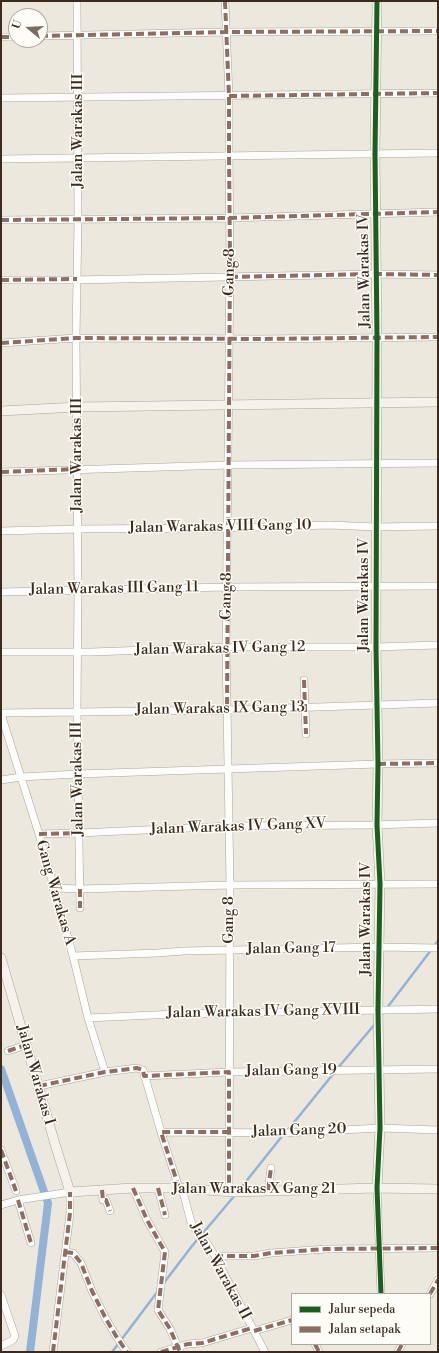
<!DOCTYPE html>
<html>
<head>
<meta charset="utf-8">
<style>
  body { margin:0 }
  #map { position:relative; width:439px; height:1353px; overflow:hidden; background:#ede8dd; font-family:"Libre Bodoni",serif }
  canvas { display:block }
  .frame { position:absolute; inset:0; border:2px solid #3b2a1e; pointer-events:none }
  .legend { position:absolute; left:291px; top:1293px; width:140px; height:52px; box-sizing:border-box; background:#fdfcf7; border:1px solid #afa8a0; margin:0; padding:5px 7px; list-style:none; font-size:12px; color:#3b2a1e }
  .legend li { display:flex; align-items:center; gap:8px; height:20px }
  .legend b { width:20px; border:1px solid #afa8a0 }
  .north { position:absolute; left:8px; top:8px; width:40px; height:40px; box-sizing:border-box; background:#fdfcf7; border:1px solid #afa8a0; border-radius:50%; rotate:288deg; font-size:11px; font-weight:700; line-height:16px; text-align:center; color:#3b2a1e }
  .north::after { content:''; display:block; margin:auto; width:14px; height:18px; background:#796c61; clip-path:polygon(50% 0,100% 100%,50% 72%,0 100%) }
</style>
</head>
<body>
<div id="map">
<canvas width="439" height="1353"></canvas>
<div class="frame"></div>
<ul class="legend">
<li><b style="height:5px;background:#1b5e20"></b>Jalur sepeda</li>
<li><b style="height:5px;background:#8d6e63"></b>Jalan setapak</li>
</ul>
<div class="north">U</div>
</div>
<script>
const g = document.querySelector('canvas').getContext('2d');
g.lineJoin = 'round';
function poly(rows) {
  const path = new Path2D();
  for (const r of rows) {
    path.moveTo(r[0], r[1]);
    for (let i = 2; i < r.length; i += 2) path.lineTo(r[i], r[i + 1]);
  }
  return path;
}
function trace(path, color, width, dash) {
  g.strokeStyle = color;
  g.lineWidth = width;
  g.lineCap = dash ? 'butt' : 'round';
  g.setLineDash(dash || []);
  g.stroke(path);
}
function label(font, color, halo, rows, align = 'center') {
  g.font = font + ' "Libre Bodoni",serif';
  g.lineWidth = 3;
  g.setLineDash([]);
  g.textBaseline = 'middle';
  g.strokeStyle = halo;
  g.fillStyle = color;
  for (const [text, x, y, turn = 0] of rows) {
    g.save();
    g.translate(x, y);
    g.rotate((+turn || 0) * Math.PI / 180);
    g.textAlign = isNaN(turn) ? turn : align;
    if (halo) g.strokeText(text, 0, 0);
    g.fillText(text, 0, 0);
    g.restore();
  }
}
trace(poly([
  [380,1017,438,941],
  [337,1069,375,1024],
  [287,1131,334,1073],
  [240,1189,283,1135],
  [163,1284,192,1246,236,1194],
  [112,1352,158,1291]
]), '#93b2d7', 2.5);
trace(poly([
  [1,1069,48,1203,30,1352]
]), '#93b2d7', 8);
const street = poly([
  [77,1,78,220,76,338,78,589,77,712,80,908],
  [225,1,229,96,229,156,230,259,226,647,230,885,229,1192],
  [40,36,226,32,438,31],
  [1,37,16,37],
  [1,98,438,93],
  [1,159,438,153],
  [1,220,229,218,438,212],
  [1,280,73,280,376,274,438,275],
  [1,343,76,338,261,339,438,337],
  [1,472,229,465,438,463],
  [1,531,77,529,227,528,329,525,376,527,438,526],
  [1,592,228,587,438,586],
  [1,652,91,652,230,647,376,647,438,645],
  [304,680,306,734],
  [1,713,227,710,438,703],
  [1,714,39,834,73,956,88,1018,105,1072],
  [1,780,21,777,78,774,378,764,438,763],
  [39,834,78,833,233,826,372,825,438,823],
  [53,888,80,889,230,885,438,884],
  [73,956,158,953,184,951,380,947,438,948],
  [88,1018,176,1014,438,1009],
  [8,1051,26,1045],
  [144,1076,229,1072,438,1069],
  [39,1086,105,1072,137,1068,143,1070,161,1132,179,1188],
  [161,1132,284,1133,380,1128,438,1130],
  [1,1150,16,1191],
  [133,1188,147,1220,165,1252,158,1310,170,1329,180,1352],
  [158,1188,165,1215],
  [182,1188,191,1222,196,1230,207,1243,215,1256,265,1352],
  [377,1188,381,1294],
  [102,1190,103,1200,106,1200,110,1211],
  [268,1190,271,1168],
  [18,1200,31,1243],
  [1,1205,18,1200,70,1192,70,1213,53,1352],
  [65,1252,73,1253,81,1263,92,1291,106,1319,116,1336,127,1352],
  [215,1256,254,1256,271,1253,326,1249,438,1248],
  [430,1294,438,1280],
  [1,1295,15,1336,13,1340,1,1346],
  [254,1331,292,1320],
  [315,1344,319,1352],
  [161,1352,188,1344,202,1343,252,1328],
  [398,1352,402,1344]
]);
const secondary = poly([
  [1,411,77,407,438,402],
  [1,958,55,1144,70,1192,133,1188,179,1188,233,1192,377,1188,438,1189],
  [377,1188,380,1128,378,1010,380,884,377,825,378,764,376,647,377,338,375,153,377,1]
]);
trace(street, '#a9a49d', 8);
trace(secondary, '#a9a49d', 10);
trace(street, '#fcfcfa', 7);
trace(secondary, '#f5f1eb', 9);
trace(poly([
  [225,1,229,96,229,156,230,259,227,710],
  [40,36,226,32,438,31],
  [1,37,16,37],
  [229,96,438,93],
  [1,220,229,218,438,212],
  [230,277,376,274,438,275],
  [1,280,77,279],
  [1,343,76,338,261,339,438,337],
  [1,472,77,469],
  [304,680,306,734],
  [378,764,438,763],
  [39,834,78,833],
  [80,889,80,908],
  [8,1051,26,1045],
  [39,1086,105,1072,137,1068,143,1070,144,1076,229,1072,229,1192],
  [1,1150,16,1191],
  [133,1188,147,1220,165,1252,158,1310,170,1329,180,1352],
  [158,1188,165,1215],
  [179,1188,161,1132,228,1132],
  [102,1190,103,1200,106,1200,110,1211],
  [268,1190,271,1168],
  [18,1200,31,1243],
  [65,1252,73,1253,81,1263,92,1291,106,1319,116,1336,127,1352],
  [215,1256,254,1256,271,1253,326,1249,438,1248],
  [430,1294,438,1280],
  [254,1331,292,1320],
  [315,1344,319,1352],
  [53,1352,70,1213,70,1192],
  [161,1352,188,1344,202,1343,252,1328],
  [398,1352,402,1344]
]), '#8d6e63', 4, [8, 4]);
trace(poly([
  [377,1,375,153,377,338,376,647,378,764,377,825,380,884,378,1010,380,1128,377,1188,381,1294]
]), '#1b5e20', 5);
label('15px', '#3b2a1e', '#fdfcf7', [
  ["Jalan Warakas III",78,131,-90],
  ["Jalan Warakas IV",365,271,-91],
  ["Gang 8",230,272,-89],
  ["Jalan Warakas III",77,455,-90],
  ["Jalan Warakas VIII Gang 10",220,527,-1],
  ["Jalan Warakas III Gang 11",114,589,-1],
  ["Jalan Warakas IV",364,595,-90],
  ["Gang 8",227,596,-89],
  ["Jalan Warakas IV Gang 12",220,649,-1],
  ["Jalan Warakas IX Gang 13",220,709,-1],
  ["Jalan Warakas III",78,779,-91],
  ["Jalan Warakas IV Gang XV",238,827,-2],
  ["Gang Warakas A",55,893,74],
  ["Jalan Warakas IV",366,919,-90],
  ["Gang 8",229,920,-90],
  ["Jalan Gang 17",291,949,-1],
  ["Jalan Warakas IV Gang XVIII",263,1012,-1],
  ["Jalan Gang 19",291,1071,-1],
  ["Jalan Warakas I",35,1075,74],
  ["Jalan Gang 20",299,1131,-2],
  ["Jalan Warakas X Gang 21",254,1189],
  ["Jalan Warakas II",220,1271,61]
]);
</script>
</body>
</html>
